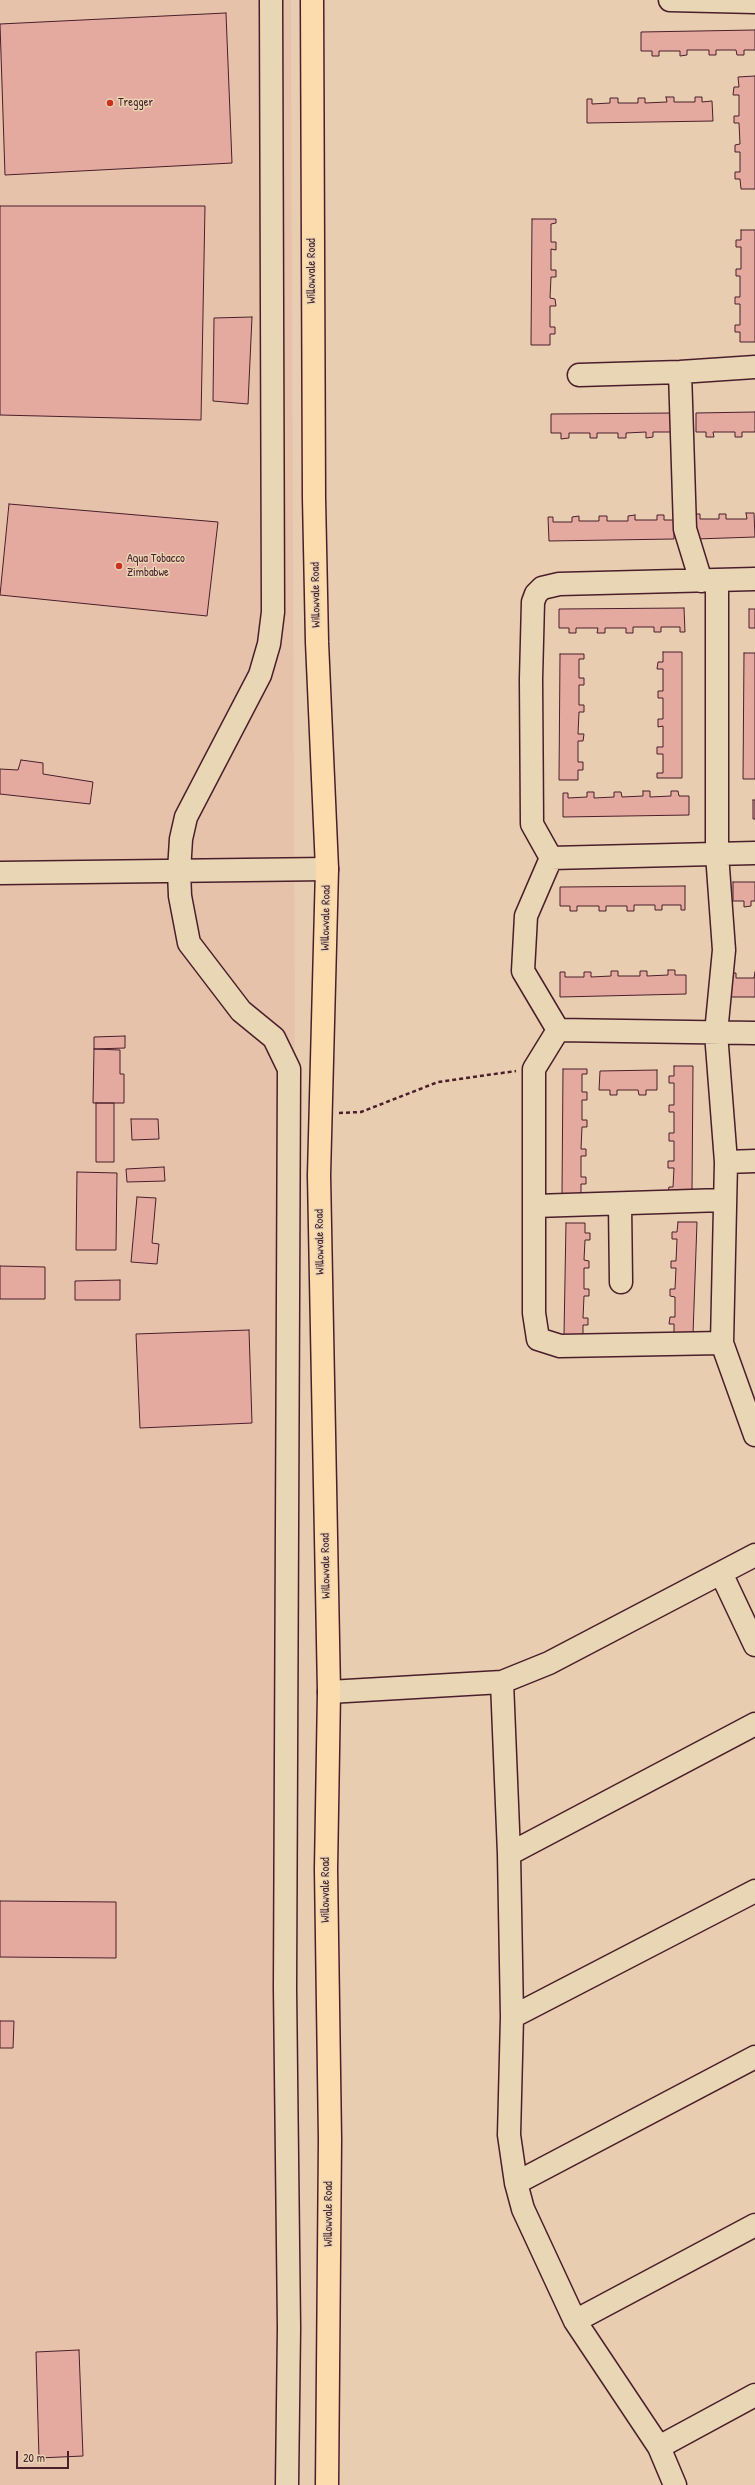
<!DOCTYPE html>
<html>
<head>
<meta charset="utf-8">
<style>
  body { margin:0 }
  #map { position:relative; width:755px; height:2485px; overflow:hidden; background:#e8cdb0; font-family:"Patrick Hand",sans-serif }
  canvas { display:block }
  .scale { position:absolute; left:16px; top:2451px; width:53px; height:18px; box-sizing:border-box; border:2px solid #4a1f2b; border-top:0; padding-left:5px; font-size:12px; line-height:14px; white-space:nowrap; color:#4a1f2b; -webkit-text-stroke:3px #e9d6b4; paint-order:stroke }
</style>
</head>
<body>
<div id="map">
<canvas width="755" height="2485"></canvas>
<div class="scale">20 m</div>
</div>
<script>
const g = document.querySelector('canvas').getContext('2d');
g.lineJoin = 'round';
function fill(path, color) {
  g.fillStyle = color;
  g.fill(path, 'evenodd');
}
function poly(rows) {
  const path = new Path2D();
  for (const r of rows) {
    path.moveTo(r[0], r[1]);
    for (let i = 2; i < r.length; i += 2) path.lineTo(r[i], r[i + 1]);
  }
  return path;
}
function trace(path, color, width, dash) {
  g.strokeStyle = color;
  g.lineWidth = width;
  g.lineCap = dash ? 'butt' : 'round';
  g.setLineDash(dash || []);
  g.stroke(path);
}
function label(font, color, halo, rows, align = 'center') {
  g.font = font + ' "Patrick Hand",sans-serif';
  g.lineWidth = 3;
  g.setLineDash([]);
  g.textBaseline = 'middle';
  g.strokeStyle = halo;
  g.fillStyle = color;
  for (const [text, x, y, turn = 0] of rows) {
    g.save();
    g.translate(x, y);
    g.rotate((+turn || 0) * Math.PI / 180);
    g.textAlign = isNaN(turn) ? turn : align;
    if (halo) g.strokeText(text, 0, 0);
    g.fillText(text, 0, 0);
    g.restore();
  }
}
fill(poly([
  [0,0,291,0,295,1084,294,2485,0,2485]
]), '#e7c2ab');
const building = poly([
  [226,13,232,163,5,175,0,24,226,13],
  [755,30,755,50,744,50,744,55,737,55,736,50,716,50,716,55,709,55,709,50,687,50,687,55,680,56,680,51,659,51,659,56,652,56,652,51,641,51,641,32,755,30],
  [755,76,755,189,741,189,740,179,735,179,735,172,740,172,740,152,735,152,735,145,740,144,739,123,734,123,734,116,739,116,739,95,733,95,734,87,739,87,738,77,755,76],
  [666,97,674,97,674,102,695,102,695,97,702,97,702,102,712,101,713,121,587,123,587,99,592,99,592,104,610,103,610,98,618,98,618,103,638,103,638,98,645,98,645,103,667,102,666,97],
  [0,206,205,206,201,420,0,415,0,206],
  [532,219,556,219,556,223,551,224,551,242,556,242,556,250,551,249,551,270,556,270,556,277,551,277,550,298,555,299,556,306,550,306,550,327,555,327,555,334,550,334,550,345,531,345,532,219],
  [741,230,755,230,755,342,740,342,740,332,735,332,735,325,740,325,740,304,735,304,735,297,740,297,740,276,736,276,736,269,741,269,741,247,736,247,736,240,741,240,741,230],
  [252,317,248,404,213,401,214,318,252,317],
  [755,412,755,432,742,432,742,437,735,437,735,432,713,432,714,437,706,437,706,432,696,432,696,413,755,412],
  [676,413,672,432,653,432,653,437,646,438,646,432,626,433,626,438,618,438,618,433,597,433,597,438,590,438,590,433,569,433,569,438,561,439,561,433,551,433,551,414,676,413],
  [9,504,218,522,207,616,0,595,9,504],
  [746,513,754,513,755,537,696,539,695,514,700,514,700,519,719,519,719,514,726,514,726,519,747,519,746,513],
  [635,515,635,520,657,520,657,515,664,515,664,520,674,520,674,539,549,541,548,517,553,517,553,522,572,522,572,517,579,516,579,521,599,521,599,516,607,516,607,521,628,521,628,516,635,515],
  [684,608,685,632,680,632,680,627,661,627,661,632,654,632,654,627,633,627,633,633,626,633,626,628,605,628,605,633,597,633,598,628,576,628,576,633,569,633,569,628,559,628,559,609,684,608],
  [749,609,755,609,755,628,749,628,749,609],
  [663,652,682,652,682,778,657,778,657,773,663,773,663,754,657,754,657,747,663,747,663,726,658,727,658,719,663,719,663,698,658,698,658,691,663,691,663,669,657,669,658,662,663,662,663,652],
  [744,653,755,653,755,779,743,779,744,653],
  [560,654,584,654,584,659,579,659,579,678,584,678,584,685,579,685,579,705,584,705,584,712,579,712,578,734,584,734,583,741,578,741,578,762,583,762,583,770,578,770,578,780,559,780,560,654],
  [21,760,43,763,43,774,93,782,90,804,0,794,0,769,18,770,21,760],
  [643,791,650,791,650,797,671,796,671,791,678,791,679,796,689,796,689,815,563,817,563,793,568,793,568,798,587,797,587,792,594,792,594,798,614,797,614,792,621,792,622,797,643,796,643,791],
  [753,800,755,800,755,819,753,819,753,800],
  [733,882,755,882,755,901,751,901,751,906,744,907,744,901,733,901,733,882],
  [685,886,685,910,681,910,681,905,662,905,662,910,655,910,655,905,634,905,634,911,627,911,627,906,606,906,606,911,599,911,599,906,577,906,577,911,570,911,570,906,560,906,560,887,685,886],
  [668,970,675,970,675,975,686,975,686,994,560,997,560,972,565,972,565,977,584,977,584,972,591,972,591,977,611,976,611,971,618,971,618,976,640,976,640,971,647,971,647,976,668,975,668,970],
  [755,972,755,997,731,997,731,973,736,973,736,978,754,978,755,972],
  [125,1036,125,1048,94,1049,94,1037,125,1036],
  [94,1049,120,1050,120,1074,124,1074,124,1103,93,1103,94,1049],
  [674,1066,693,1066,692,1192,668,1192,669,1187,673,1187,674,1168,668,1168,668,1161,674,1161,674,1141,669,1141,669,1133,674,1133,674,1112,669,1112,669,1105,674,1105,674,1083,669,1083,669,1076,674,1076,674,1066],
  [563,1069,587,1069,587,1074,582,1074,582,1092,587,1092,587,1100,582,1100,582,1120,587,1120,587,1127,582,1127,581,1149,586,1149,586,1156,581,1156,581,1177,586,1177,586,1184,581,1184,581,1195,562,1195,563,1069],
  [657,1070,657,1090,646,1090,646,1095,639,1095,638,1090,617,1090,617,1095,610,1095,610,1090,599,1090,600,1071,657,1070],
  [96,1103,114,1103,114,1162,96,1162,96,1103],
  [131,1119,158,1119,159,1139,132,1140,131,1119],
  [164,1167,165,1181,127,1182,126,1169,164,1167],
  [77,1172,117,1173,116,1250,76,1250,77,1172],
  [137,1197,156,1198,152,1243,159,1244,157,1264,131,1262,137,1197],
  [678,1222,697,1222,693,1334,674,1334,674,1324,669,1324,670,1317,675,1317,675,1297,670,1296,670,1289,675,1289,676,1268,671,1268,671,1261,676,1261,677,1239,672,1239,672,1232,677,1232,678,1222],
  [566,1223,585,1223,585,1233,590,1233,590,1240,585,1240,584,1260,589,1261,589,1268,584,1268,584,1289,589,1289,589,1296,584,1296,583,1318,588,1318,588,1325,583,1325,583,1335,564,1335,566,1223],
  [0,1266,45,1267,45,1299,0,1299,0,1266],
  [120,1280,120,1300,75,1300,75,1281,120,1280],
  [249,1330,252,1423,140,1428,136,1334,249,1330],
  [0,1901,116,1902,116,1958,0,1957,0,1901],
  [0,2021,14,2021,13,2048,0,2048,0,2021],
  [79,2350,83,2456,39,2458,36,2352,79,2350]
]);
fill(building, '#e4aaa0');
trace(building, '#4a1f2b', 1);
const minor = poly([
  [271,0,273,612,269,644,260,675,186,817,181,839,179,871,180,896,189,943,241,1011,274,1038,289,1069,285,1988,289,2328,287,2485],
  [670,0,755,2],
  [680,372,685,529,701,581],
  [579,375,680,372,755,367],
  [717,581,717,854,724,950,716,1033,726,1162,722,1343,755,1435],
  [551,858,755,853],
  [0,873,327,869],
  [558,1030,523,971,526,916,551,858,532,824,531,679,533,602,536,594,542,588,559,584,755,579],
  [726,1162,755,1161],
  [620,1204,621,1282],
  [535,1206,723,1200],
  [722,1343,560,1346,538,1339,534,1313,534,1069,558,1030,755,1033],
  [721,1573,755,1645],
  [502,1682,509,1854,512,2017,509,2135,516,2183,523,2209,575,2321,659,2447,675,2485],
  [329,1692,502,1682,549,1663,755,1555],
  [509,1854,755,1724],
  [512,2017,755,1891],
  [516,2183,755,2057],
  [575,2321,755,2225],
  [659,2447,755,2395]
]);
const major = poly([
  [312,0,314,498,317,642,327,869,319,1175,329,1692,326,1869,330,2140,327,2485]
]);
trace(minor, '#4a1f2b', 25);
trace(major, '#4a1f2b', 25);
trace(poly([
  [339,1113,361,1112,438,1082,516,1071]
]), '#4a1f2b', 2.5, [4, 3]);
trace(minor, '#e9d6b4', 22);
trace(major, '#fcdcac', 22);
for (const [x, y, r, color] of [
  [110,103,4,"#c8321e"],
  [119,566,4,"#c8321e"]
]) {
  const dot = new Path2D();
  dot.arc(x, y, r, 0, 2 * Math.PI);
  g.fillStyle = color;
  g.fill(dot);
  trace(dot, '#e9d6b4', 1.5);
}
label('12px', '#4a1f2b', '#e9d6b4', [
  ["Tregger",118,103],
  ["Aqua Tobacco",127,559],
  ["Zimbabwe",127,573]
], 'left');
label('12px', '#4a1f2b', '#e9d6b4', [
  ["Willowvale Road",312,271,-90],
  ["Willowvale Road",316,595,-91],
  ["Willowvale Road",326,918,-89],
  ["Willowvale Road",320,1242,-91],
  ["Willowvale Road",326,1566,-91],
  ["Willowvale Road",326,1890,-90],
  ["Willowvale Road",329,2214,-90]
]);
</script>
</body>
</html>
